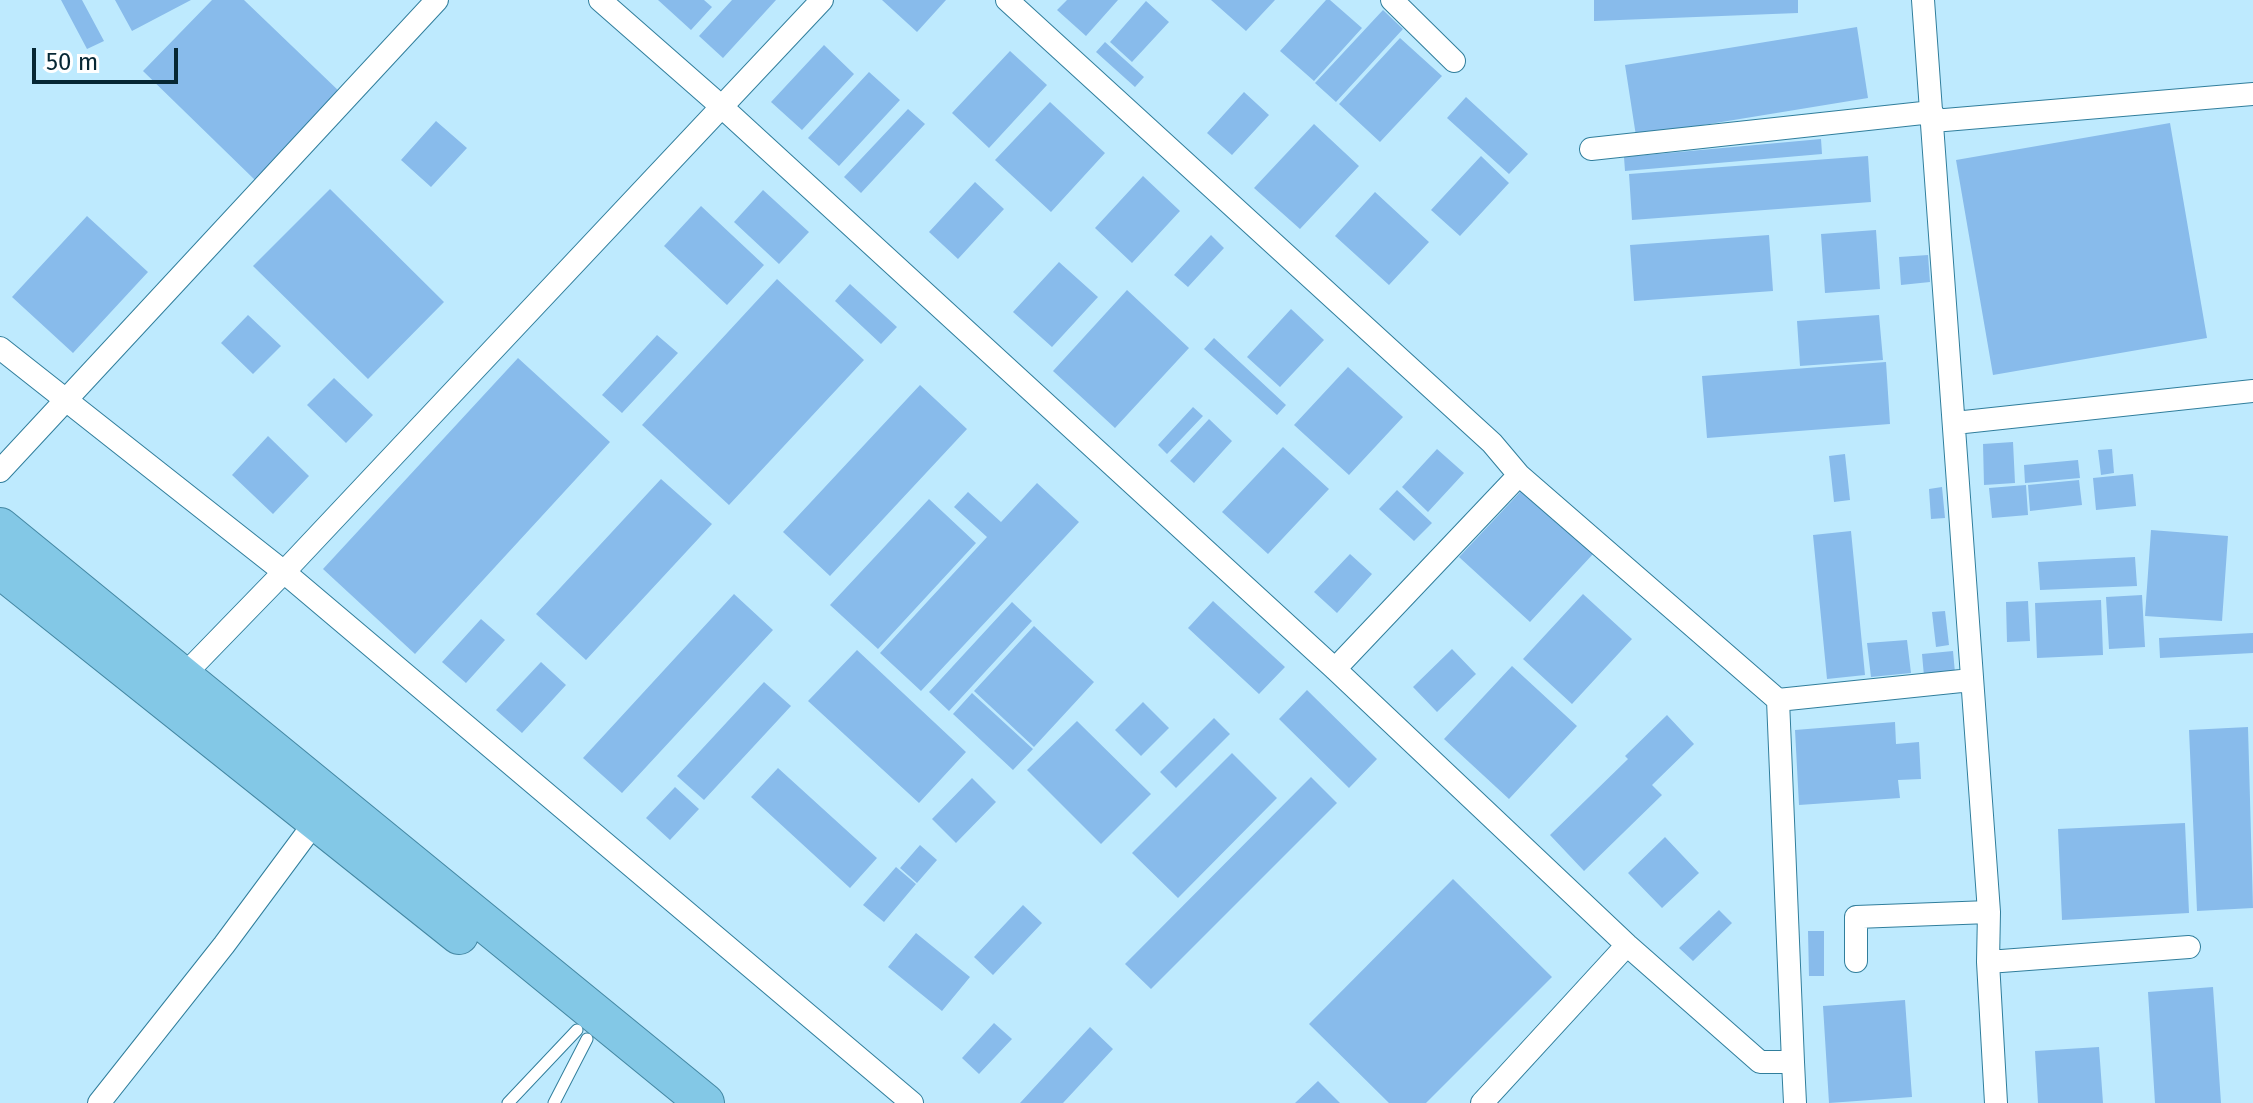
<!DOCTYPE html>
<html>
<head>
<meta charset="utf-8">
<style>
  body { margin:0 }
  #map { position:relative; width:2253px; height:1103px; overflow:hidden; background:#beeafe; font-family:"Fira Sans",sans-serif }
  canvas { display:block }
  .scale { position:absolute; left:32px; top:48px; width:146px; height:36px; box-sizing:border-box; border:4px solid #062734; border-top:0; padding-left:10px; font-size:24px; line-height:28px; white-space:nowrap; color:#062734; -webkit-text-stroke:6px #fff; paint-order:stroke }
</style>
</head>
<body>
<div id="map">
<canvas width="2253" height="1103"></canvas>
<div class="scale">50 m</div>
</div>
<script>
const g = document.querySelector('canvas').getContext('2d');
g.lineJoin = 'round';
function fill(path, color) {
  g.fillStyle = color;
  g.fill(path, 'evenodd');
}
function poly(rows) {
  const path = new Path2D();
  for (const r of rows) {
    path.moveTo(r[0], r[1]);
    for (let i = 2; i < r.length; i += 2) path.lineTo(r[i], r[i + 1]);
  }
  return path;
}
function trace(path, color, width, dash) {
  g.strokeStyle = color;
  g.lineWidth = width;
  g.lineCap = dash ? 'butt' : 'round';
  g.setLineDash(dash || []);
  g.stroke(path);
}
fill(poly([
  [61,0,82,0,104,41,87,49],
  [115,0,191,0,132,31],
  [212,0,244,0,341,93,256,181,143,71],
  [658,0,704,0,712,7,691,30],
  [732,0,776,0,723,58,699,36],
  [882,0,946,0,917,32],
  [1067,0,1118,0,1086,36,1057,10],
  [1211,0,1275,0,1246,31],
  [1326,0,1330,0,1362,28,1314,81,1280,51],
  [1594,0,1798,0,1798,13,1594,21],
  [1146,1,1169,22,1132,62,1110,42],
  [1383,10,1403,29,1336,102,1315,83],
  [1857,27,1868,98,1636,136,1625,65],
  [1400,38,1442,76,1380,142,1339,104],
  [1105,42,1144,77,1135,87,1096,52],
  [824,45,854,74,802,130,771,102],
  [1010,51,1047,85,989,148,952,113],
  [869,72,900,100,839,166,808,138],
  [1244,92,1269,115,1232,155,1207,133],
  [1466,97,1528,154,1509,174,1447,118],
  [1050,102,1105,153,1051,212,995,160],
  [908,109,925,124,861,193,844,177],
  [436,121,467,148,431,187,401,160],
  [2170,123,2207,338,1993,375,1956,160],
  [1314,124,1359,166,1300,229,1254,188],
  [1821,139,1822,154,1625,171,1624,157],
  [1481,156,1509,183,1460,236,1431,210],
  [1868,156,1871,202,1632,220,1629,174],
  [1143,176,1180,211,1132,263,1095,228],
  [975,182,1004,209,958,259,929,232],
  [330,189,444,302,368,379,253,266],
  [763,190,809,232,779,264,734,222],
  [1375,192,1429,242,1389,285,1335,236],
  [701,206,764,265,727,305,664,246],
  [87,216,148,272,73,353,12,297],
  [1876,230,1880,289,1825,293,1821,234],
  [1211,235,1224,248,1188,287,1174,275],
  [1769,235,1773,291,1634,301,1630,245],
  [1928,255,1930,282,1901,285,1899,257],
  [1059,262,1098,297,1052,347,1013,312],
  [777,279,864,360,729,505,642,425],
  [850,284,897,327,881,344,835,301],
  [1127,290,1189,348,1115,428,1053,371],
  [1291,309,1324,340,1280,387,1247,357],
  [248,315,281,346,253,374,221,343],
  [1879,315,1883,360,1800,366,1797,321],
  [657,335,678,353,622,413,602,395],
  [1214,338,1286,405,1277,415,1204,349],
  [518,358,610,442,415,654,323,569],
  [1886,362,1890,424,1707,438,1702,376],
  [1348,367,1403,417,1349,475,1294,425],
  [334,378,373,415,346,443,307,405],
  [920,385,967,429,830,576,783,532],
  [1193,407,1203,416,1167,454,1158,445],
  [1209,419,1232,441,1194,483,1170,461],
  [268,436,309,476,273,514,232,475],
  [2013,442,2015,483,1984,485,1983,444],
  [1283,447,1329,489,1268,554,1222,512],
  [1437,449,1464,473,1428,512,1402,487],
  [2112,449,2114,473,2101,475,2098,450],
  [1845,454,1850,500,1834,502,1829,456],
  [2078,460,2080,478,2025,483,2024,465],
  [2133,474,2136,506,2096,510,2093,478],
  [661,479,712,524,586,660,536,614],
  [2079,480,2082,505,2030,511,2028,485],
  [1037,483,1079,522,921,691,880,653,987,537,954,507,968,492,1001,522],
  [2026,485,2028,515,1992,518,1989,488],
  [1942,487,1945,518,1931,519,1929,489],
  [1523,489,1593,554,1530,622,1459,557],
  [1397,490,1432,523,1414,541,1379,509],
  [929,499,976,543,878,649,830,605],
  [2151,530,2228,536,2222,621,2145,616],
  [1851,531,1865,675,1827,679,1813,535],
  [1350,554,1372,574,1337,613,1314,592],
  [2135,557,2137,586,2040,590,2038,562],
  [734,594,773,630,622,793,583,758],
  [1583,594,1632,639,1572,704,1523,659],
  [2142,595,2145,647,2109,649,2106,597],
  [2101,600,2103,655,2037,658,2035,603],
  [1213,601,1285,667,1259,694,1188,628],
  [2028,601,2030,641,2007,642,2006,602],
  [1012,602,1032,621,949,711,929,692],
  [1945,611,1949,645,1936,647,1932,612],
  [481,619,505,640,466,683,442,662],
  [1034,626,1094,682,1034,747,974,691],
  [2253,633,2253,653,2160,658,2159,638],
  [1907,640,1911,673,1871,677,1867,643],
  [1452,649,1476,674,1437,712,1413,687],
  [857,650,966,752,919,803,808,701],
  [1953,651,1955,673,1924,676,1922,654],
  [541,662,566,685,522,733,496,710],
  [1512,666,1577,726,1509,799,1444,739],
  [764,682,791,706,704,800,677,776],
  [1307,690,1377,759,1349,788,1279,719],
  [972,693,1033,749,1013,770,953,714],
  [1143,702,1169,728,1141,756,1115,730],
  [1667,715,1694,744,1652,785,1662,795,1584,871,1550,835,1628,759,1625,756],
  [1214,718,1230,734,1176,788,1160,772],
  [1077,721,1151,794,1101,844,1027,770],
  [1895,722,1896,744,1919,742,1921,779,1898,780,1900,798,1799,805,1795,730],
  [2248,727,2253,908,2197,911,2189,730],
  [1232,753,1277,798,1178,898,1132,853],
  [778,768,877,858,850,888,751,797],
  [1311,777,1337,803,1151,989,1125,964],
  [972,778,996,802,956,843,932,819],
  [675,787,699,809,670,840,646,818],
  [2185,823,2189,913,2062,920,2058,829],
  [1665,837,1699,873,1662,908,1628,873],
  [920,845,937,860,917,883,900,868],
  [896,867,916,884,884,922,863,905],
  [1453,879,1552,977,1426,1103,1389,1103,1309,1024],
  [1023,905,1042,923,993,975,974,957],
  [1719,910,1732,923,1693,961,1679,948],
  [1808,931,1824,931,1824,976,1809,976],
  [916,933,970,977,942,1011,888,967],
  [2213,987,2221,1103,2155,1103,2148,992],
  [1905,1000,1912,1097,1829,1103,1823,1006],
  [994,1023,1012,1039,979,1074,962,1058],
  [1090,1027,1113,1049,1063,1103,1020,1103],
  [2099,1047,2103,1103,2038,1103,2035,1051],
  [1318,1081,1340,1103,1295,1103]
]), '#88bbeb');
const service = poly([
  [508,1103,577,1030],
  [554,1103,587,1039]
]);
const minor = poly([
  [600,0,722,107,1335,669,1627,945,1760,1062,1793,1062,1795,1103],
  [1007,0,1492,443,1519,475,1335,669],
  [1392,0,1454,61],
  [1923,0,1989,912,1988,962,1996,1103],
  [1933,121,2253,94],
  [1591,149,1932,112],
  [0,348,284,572,912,1103],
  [1955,423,2253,391],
  [0,471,437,0],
  [1519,475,1778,700],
  [183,676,284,572,822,0],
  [1856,961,1856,917,1989,912],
  [1988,962,2189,947],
  [1793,1062,1778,700,1971,680],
  [99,1103,224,945,316,821],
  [1482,1103,1627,945]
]);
const trunk = poly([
  [0,527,705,1103],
  [0,569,459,935]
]);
trace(service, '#307e9c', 13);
trace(minor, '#307e9c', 24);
trace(trunk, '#4387a3', 40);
trace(service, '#fff', 11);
trace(minor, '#fff', 22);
trace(trunk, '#83c8e6', 38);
</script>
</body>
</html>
